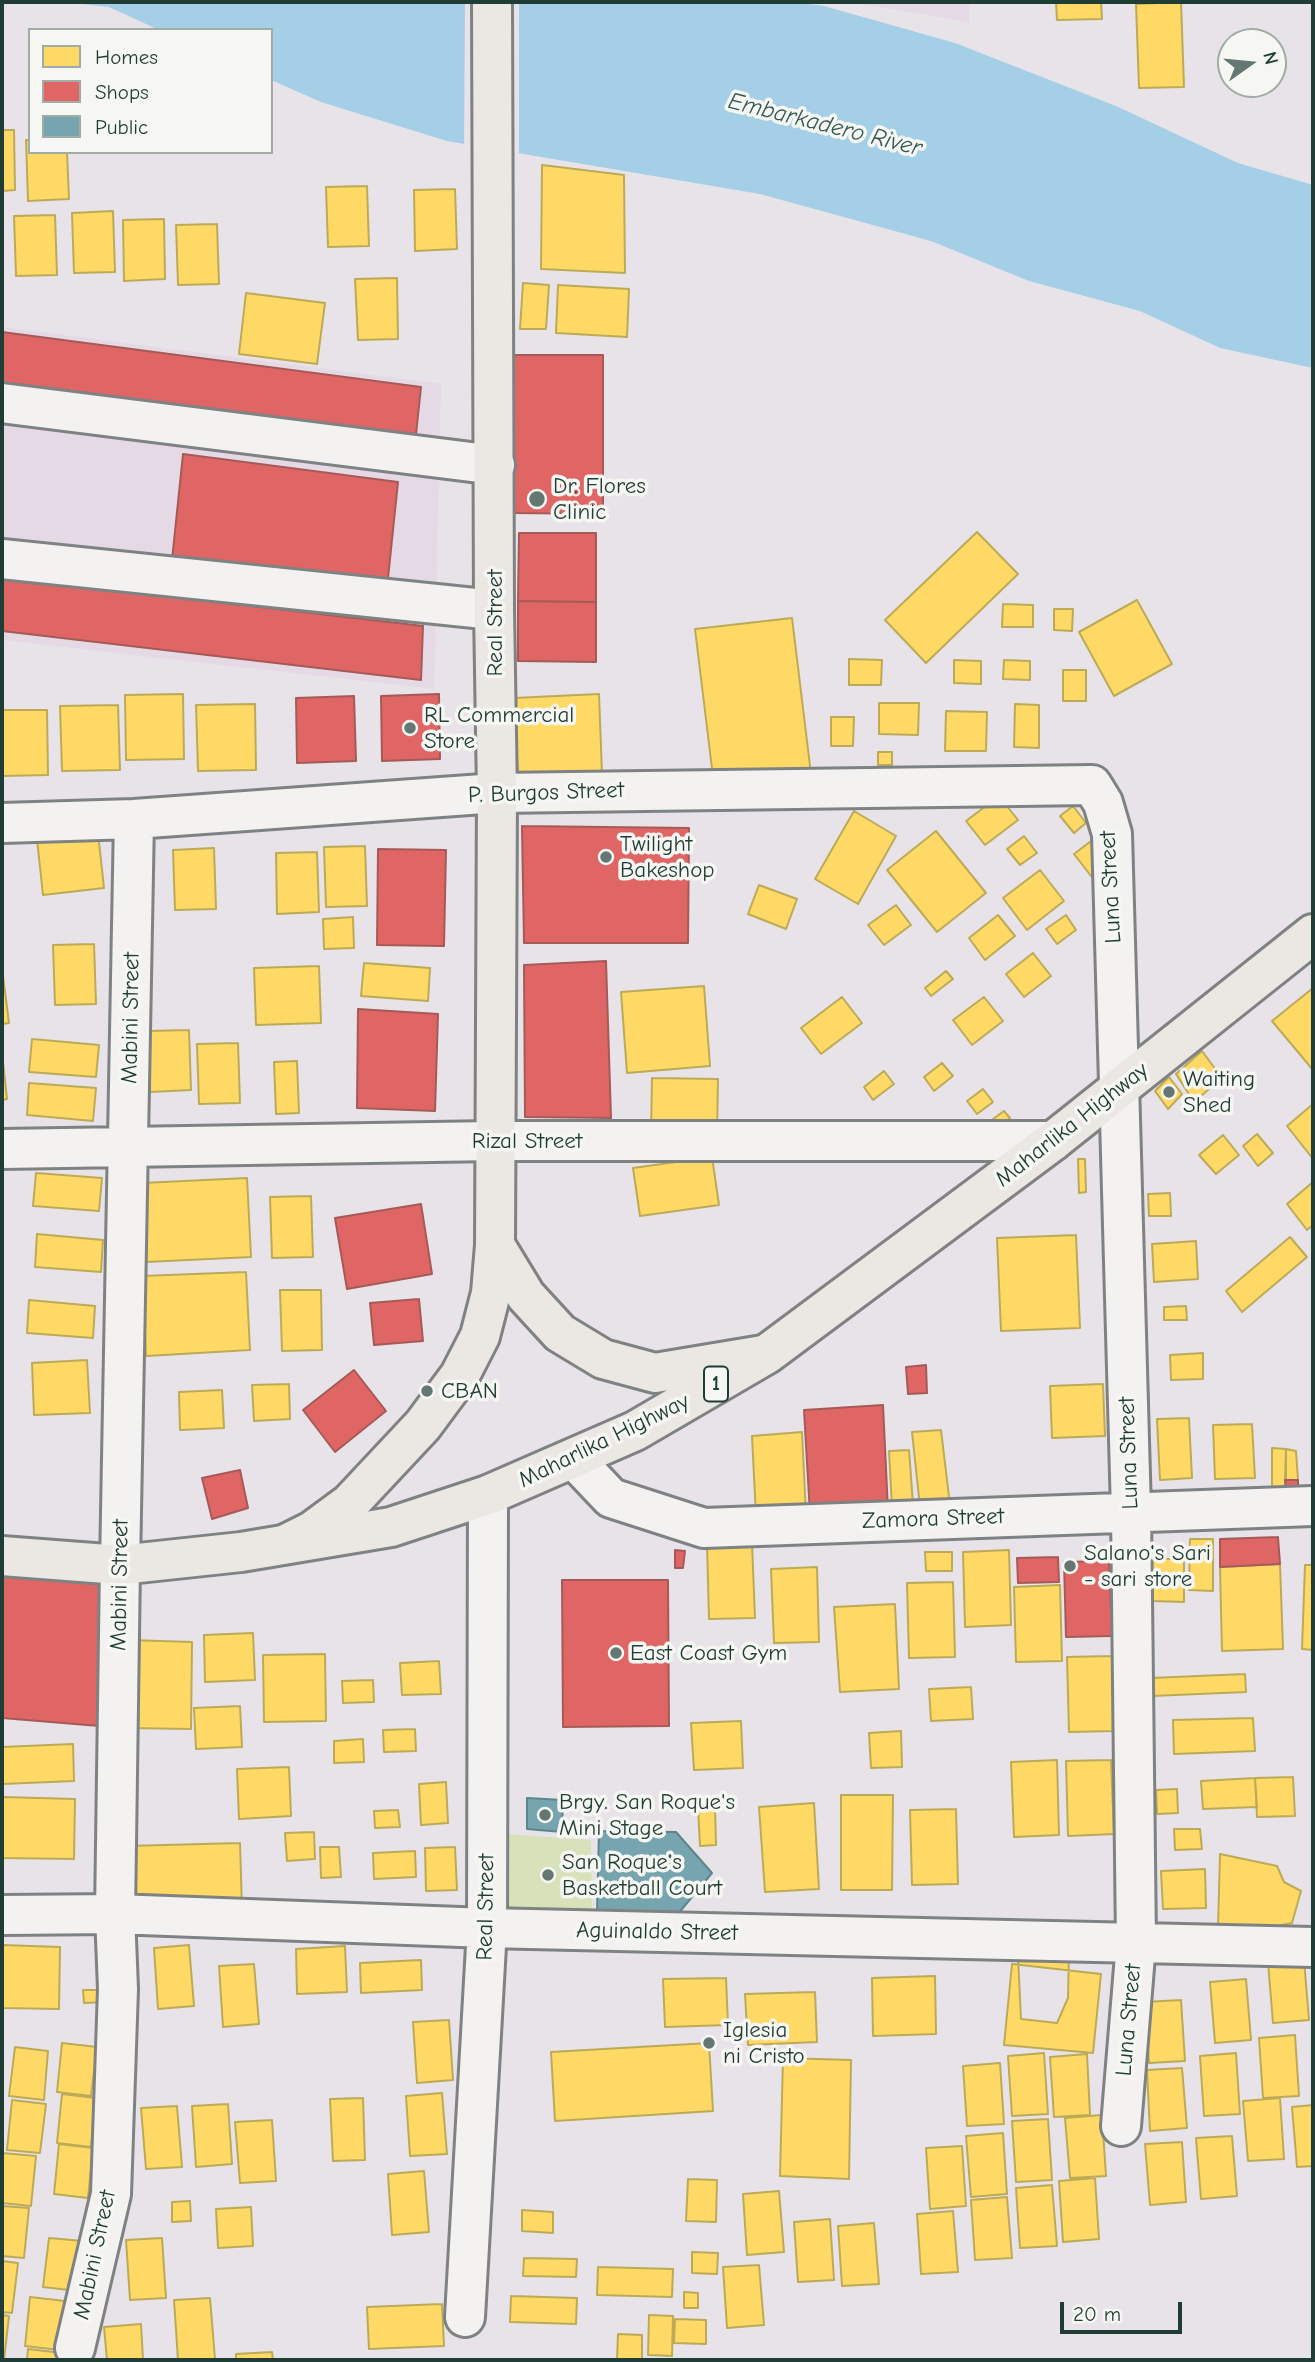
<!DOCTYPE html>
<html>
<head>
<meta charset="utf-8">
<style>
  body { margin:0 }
  #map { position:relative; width:1315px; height:2362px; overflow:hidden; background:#e8e3e8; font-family:"Comic Neue",sans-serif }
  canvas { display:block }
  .frame { position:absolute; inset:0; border:4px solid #1f3d34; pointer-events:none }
  .legend { position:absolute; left:28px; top:28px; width:245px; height:126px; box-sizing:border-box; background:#f6f6f2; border:2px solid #a0aca6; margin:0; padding:9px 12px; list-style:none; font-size:21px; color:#1f3d34 }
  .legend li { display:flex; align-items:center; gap:14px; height:35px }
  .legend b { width:35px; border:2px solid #a0aca6 }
  .north { position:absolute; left:1217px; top:28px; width:70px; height:70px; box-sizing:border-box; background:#f6f6f2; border:2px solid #a0aca6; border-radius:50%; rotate:75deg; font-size:19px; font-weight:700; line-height:28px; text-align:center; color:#1f3d34 }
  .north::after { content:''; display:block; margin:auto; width:24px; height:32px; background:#657773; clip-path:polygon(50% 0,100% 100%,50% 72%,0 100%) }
  .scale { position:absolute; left:1060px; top:2302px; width:122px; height:32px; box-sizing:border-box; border:4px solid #1f3d34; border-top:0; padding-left:9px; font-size:21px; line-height:24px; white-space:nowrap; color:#1f3d34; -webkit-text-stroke:5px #f6f6f2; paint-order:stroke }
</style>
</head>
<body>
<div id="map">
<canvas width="1315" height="2362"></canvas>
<div class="frame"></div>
<ul class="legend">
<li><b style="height:19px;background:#ffd966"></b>Homes</li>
<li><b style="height:19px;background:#e06666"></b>Shops</li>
<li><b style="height:19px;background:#76a5af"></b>Public</li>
</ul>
<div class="north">N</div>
<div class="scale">20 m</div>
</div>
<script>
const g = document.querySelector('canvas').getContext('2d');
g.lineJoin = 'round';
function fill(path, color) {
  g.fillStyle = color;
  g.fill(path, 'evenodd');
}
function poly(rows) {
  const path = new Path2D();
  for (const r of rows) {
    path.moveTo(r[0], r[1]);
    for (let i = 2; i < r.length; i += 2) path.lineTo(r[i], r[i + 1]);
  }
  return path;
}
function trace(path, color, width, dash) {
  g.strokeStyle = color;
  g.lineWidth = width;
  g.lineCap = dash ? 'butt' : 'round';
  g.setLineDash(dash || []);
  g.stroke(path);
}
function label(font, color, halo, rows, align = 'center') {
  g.font = font + ' "Comic Neue",sans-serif';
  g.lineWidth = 7;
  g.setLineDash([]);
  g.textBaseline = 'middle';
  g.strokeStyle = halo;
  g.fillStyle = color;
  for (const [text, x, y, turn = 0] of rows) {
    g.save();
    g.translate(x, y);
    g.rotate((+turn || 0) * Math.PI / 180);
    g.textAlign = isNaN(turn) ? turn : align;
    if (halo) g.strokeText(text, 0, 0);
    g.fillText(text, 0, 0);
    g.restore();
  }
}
fill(poly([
  [850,2,969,2,969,22],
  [2,327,441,384,434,689,2,640]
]), '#e5d9e6');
fill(poly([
  [505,1834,591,1840,592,1910,505,1911]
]), '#d7e1ba');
fill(poly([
  [63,2,793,2,824,6,955,43,1116,106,1238,163,1313,185,1313,368,1220,348,1140,311,1029,281,931,241,760,194,447,141,321,102,271,80,271,30,159,30,109,7]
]), '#a4cfe7');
fill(poly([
  [465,2,519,2,519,157,464,148]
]), '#e8e3e8');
const homes = poly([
  [1056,2,1101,2,1102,19,1057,20,1056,2],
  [1181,2,1184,87,1139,88,1136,4,1181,2],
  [2,130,14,130,15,190,2,191,2,130],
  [26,140,30,140,30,152,67,152,69,199,28,201,26,140],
  [542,165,624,175,625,273,541,269,542,165],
  [367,186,369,246,328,247,326,187,367,186],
  [455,189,457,249,415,251,414,190,455,189],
  [113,211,115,272,74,273,72,213,113,211],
  [55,215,57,275,16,276,14,216,55,215],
  [164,219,165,279,124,281,123,220,164,219],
  [217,224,219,284,178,285,176,225,217,224],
  [397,278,398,339,358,340,355,279,397,278],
  [523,283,549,285,546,329,520,329,523,283],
  [558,285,629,289,627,337,556,333,558,285],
  [246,293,325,303,317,364,239,354,246,293],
  [977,532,1018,574,926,663,885,620,977,532],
  [1137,600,1172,664,1114,696,1079,632,1137,600],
  [1003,604,1033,605,1033,627,1002,627,1003,604],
  [1054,609,1073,609,1072,631,1054,630,1054,609],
  [792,618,811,774,714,785,695,629,792,618],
  [849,659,882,660,881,685,849,685,849,659],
  [954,660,981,661,981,684,954,683,954,660],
  [1004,660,1030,661,1030,680,1003,679,1004,660],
  [1063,670,1086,670,1086,701,1063,701,1063,670],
  [183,694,184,759,126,760,125,695,183,694],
  [599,694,602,774,518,778,514,698,599,694],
  [879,703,919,703,918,735,879,734,879,703],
  [255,704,256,770,198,771,196,705,255,704],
  [1015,704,1039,705,1039,748,1014,747,1015,704],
  [118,705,120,770,62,771,60,706,118,705],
  [2,710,47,710,48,775,2,776,2,710],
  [946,711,987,712,986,751,945,751,946,711],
  [831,717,854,717,853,746,831,746,831,717],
  [878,752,892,752,892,765,878,765,878,752],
  [999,796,1018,820,985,845,966,821,999,796],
  [1073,806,1086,823,1074,833,1060,816,1073,806],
  [854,811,896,836,858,904,815,879,854,811],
  [936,831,986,893,937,932,887,870,936,831],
  [98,833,104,888,43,895,37,839,98,833],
  [1024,836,1037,853,1020,865,1007,849,1024,836],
  [1095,838,1112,860,1091,876,1074,854,1095,838],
  [365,846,367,906,326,907,324,847,365,846],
  [214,848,216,909,175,910,173,850,214,848],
  [317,852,319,912,277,914,276,853,317,852],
  [1040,870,1064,901,1027,930,1003,898,1040,870],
  [759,885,797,899,786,929,748,914,759,885],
  [896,905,911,925,884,945,868,925,896,905],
  [998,915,1015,936,985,960,969,938,998,915],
  [1066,915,1076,930,1057,944,1046,929,1066,915],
  [353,917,354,948,324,949,323,919,353,917],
  [94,944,96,1004,55,1005,53,945,94,944],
  [1033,953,1051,976,1024,997,1006,974,1033,953],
  [364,963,430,968,428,1001,361,996,364,963],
  [319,966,321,1023,256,1025,254,968,319,966],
  [2,968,9,1023,2,1024,2,968],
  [946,971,953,979,931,996,925,988,946,971],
  [704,986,710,1066,627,1073,621,992,704,986],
  [1313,988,1313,1070,1272,1021,1313,988],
  [842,997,862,1023,821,1054,801,1028,842,997],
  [984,997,1003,1021,972,1045,953,1020,984,997],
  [189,1030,191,1090,150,1092,148,1031,189,1030],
  [32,1039,99,1045,96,1077,29,1072,32,1039],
  [238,1043,240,1103,199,1104,197,1044,238,1043],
  [1202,1051,1222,1078,1194,1102,1176,1074,1202,1051],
  [2,1052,7,1099,2,1100,2,1052],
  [297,1061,299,1113,276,1114,274,1062,297,1061],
  [942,1063,953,1076,934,1091,924,1077,942,1063],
  [884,1071,894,1084,873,1100,864,1087,884,1071],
  [1169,1077,1182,1094,1168,1109,1155,1091,1169,1077],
  [652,1078,718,1079,717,1135,651,1134,652,1078],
  [29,1083,96,1088,93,1121,27,1115,29,1083],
  [983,1089,993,1102,977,1114,967,1101,983,1089],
  [1313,1104,1313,1159,1287,1126,1313,1104],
  [1004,1111,1010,1118,999,1126,993,1119,1004,1111],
  [1257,1134,1273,1153,1258,1166,1243,1146,1257,1134],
  [1223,1135,1239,1155,1216,1174,1199,1155,1223,1135],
  [712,1157,719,1205,640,1216,633,1168,712,1157],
  [1078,1159,1085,1159,1086,1192,1079,1193,1078,1159],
  [36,1173,102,1178,99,1211,33,1206,36,1173],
  [247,1178,251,1257,146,1262,142,1183,247,1178],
  [1313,1182,1313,1225,1307,1230,1287,1204,1313,1182],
  [1170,1193,1171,1216,1149,1216,1148,1194,1170,1193],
  [311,1196,313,1257,272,1258,270,1197,311,1196],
  [37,1234,103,1240,101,1272,35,1267,37,1234],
  [1076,1235,1080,1328,1001,1331,997,1238,1076,1235],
  [1290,1237,1307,1257,1242,1312,1226,1291,1290,1237],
  [1196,1241,1198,1279,1154,1282,1152,1244,1196,1241],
  [246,1272,250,1350,146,1356,142,1276,246,1272],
  [280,1290,321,1290,322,1350,282,1351,280,1290],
  [29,1300,95,1306,93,1338,27,1333,29,1300],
  [1186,1306,1187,1320,1164,1320,1164,1307,1186,1306],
  [1203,1353,1203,1379,1171,1380,1170,1355,1203,1353],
  [87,1360,90,1413,34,1415,32,1363,87,1360],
  [289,1384,290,1419,254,1421,252,1385,289,1384],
  [1103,1384,1105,1436,1052,1438,1050,1386,1103,1384],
  [222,1390,224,1428,180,1430,179,1392,222,1390],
  [1189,1418,1192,1478,1160,1480,1157,1419,1189,1418],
  [1252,1424,1255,1478,1215,1479,1213,1425,1252,1424],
  [941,1430,950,1505,920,1507,912,1432,941,1430],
  [802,1432,806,1515,756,1516,752,1436,802,1432],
  [1272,1448,1286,1449,1286,1492,1272,1492,1272,1448],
  [1286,1449,1296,1451,1298,1480,1285,1480,1286,1449],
  [909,1450,913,1504,892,1507,889,1451,909,1450],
  [1190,1539,1213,1539,1213,1591,1189,1590,1190,1539],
  [752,1543,755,1618,709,1619,707,1544,752,1543],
  [1009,1550,1011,1625,965,1627,963,1552,1009,1550],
  [925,1552,952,1552,952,1571,926,1571,925,1552],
  [1151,1559,1184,1559,1184,1602,1152,1601,1151,1559],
  [1280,1564,1283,1649,1222,1651,1220,1567,1280,1564],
  [1305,1565,1313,1565,1313,1650,1302,1649,1305,1565],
  [817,1567,819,1642,774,1643,771,1569,817,1567],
  [953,1582,955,1657,909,1658,907,1583,953,1582],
  [1060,1585,1062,1661,1016,1662,1014,1587,1060,1585],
  [895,1604,899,1689,840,1692,834,1607,895,1604],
  [253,1633,255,1680,205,1682,204,1635,253,1633],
  [128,1640,192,1642,191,1729,127,1728,128,1640],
  [325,1654,326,1721,264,1722,263,1655,325,1654],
  [1112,1656,1114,1731,1069,1732,1067,1657,1112,1656],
  [439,1661,441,1694,402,1695,400,1663,439,1661],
  [1245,1674,1246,1692,1152,1696,1151,1678,1245,1674],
  [373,1680,374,1702,343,1703,342,1681,373,1680],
  [971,1687,973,1719,931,1721,929,1689,971,1687],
  [240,1706,242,1747,196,1749,194,1708,240,1706],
  [1253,1718,1255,1751,1174,1754,1173,1720,1253,1718],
  [741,1721,743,1768,694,1770,691,1723,741,1721],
  [415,1729,416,1751,384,1752,383,1730,415,1729],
  [901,1731,902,1767,871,1768,869,1733,901,1731],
  [363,1739,364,1762,334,1763,334,1741,363,1739],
  [73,1744,74,1781,2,1784,2,1747,73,1744],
  [1057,1760,1059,1835,1014,1837,1011,1762,1057,1760],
  [1111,1760,1114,1834,1068,1836,1066,1761,1111,1760],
  [289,1767,291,1816,239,1819,237,1769,289,1767],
  [1293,1777,1295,1816,1257,1817,1255,1778,1293,1777],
  [1255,1778,1257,1807,1203,1809,1201,1781,1255,1778],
  [446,1782,448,1823,421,1825,419,1784,446,1782],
  [1177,1789,1178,1813,1157,1814,1156,1790,1177,1789],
  [841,1795,893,1795,892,1890,841,1890,841,1795],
  [2,1797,75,1799,74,1859,2,1858,2,1797],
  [814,1803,819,1889,765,1892,759,1807,814,1803],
  [698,1808,715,1808,716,1845,700,1846,698,1808],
  [956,1809,958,1884,912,1885,910,1810,956,1809],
  [398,1810,400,1827,375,1828,374,1811,398,1810],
  [1174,1829,1200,1829,1202,1849,1175,1850,1174,1829],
  [314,1832,315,1859,287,1861,285,1833,314,1832],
  [240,1843,242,1908,129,1911,127,1846,240,1843],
  [320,1847,339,1847,341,1877,321,1878,320,1847],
  [455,1847,457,1890,426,1891,425,1848,455,1847],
  [415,1851,416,1877,374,1879,373,1853,415,1851],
  [1220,1854,1277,1866,1284,1882,1301,1891,1292,1923,1257,1930,1218,1928,1220,1854],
  [1205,1869,1206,1908,1163,1909,1161,1871,1205,1869],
  [2,1945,60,1947,59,2009,2,2008,2,1945],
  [189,1945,194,2006,158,2009,154,1948,189,1945],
  [345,1946,347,1992,297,1994,296,1949,345,1946],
  [1069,1951,1068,1998,1057,2023,1021,2019,1018,1956,1069,1951],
  [421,1960,422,1990,361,1993,360,1963,421,1960],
  [1304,1960,1309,2020,1273,2023,1268,1962,1304,1960],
  [254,1964,259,2024,223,2027,219,1966,254,1964],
  [1012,1964,1101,1974,1093,2053,1004,2045,1012,1964],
  [935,1976,936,2034,873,2036,872,1978,935,1976],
  [726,1978,728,2025,665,2027,663,1979,726,1978],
  [1246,1979,1251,2040,1215,2043,1210,1982,1246,1979],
  [83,1990,107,1990,108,2002,84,2003,83,1990],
  [815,1992,817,2042,748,2045,745,1994,815,1992],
  [1181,2000,1185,2061,1149,2063,1145,2002,1181,2000],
  [449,2020,453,2080,417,2083,413,2022,449,2020],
  [1295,2035,1299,2096,1263,2098,1259,2038,1295,2035],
  [62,2043,97,2047,91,2096,57,2092,62,2043],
  [709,2043,713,2111,555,2121,551,2052,709,2043],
  [15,2047,48,2051,44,2100,9,2096,15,2047],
  [1044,2053,1048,2114,1012,2116,1008,2056,1044,2053],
  [1236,2053,1240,2114,1204,2116,1200,2056,1236,2053],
  [1087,2054,1090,2115,1054,2117,1050,2057,1087,2054],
  [783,2058,851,2060,849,2179,780,2176,783,2058],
  [1000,2063,1004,2124,967,2126,963,2066,1000,2063],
  [1182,2068,1187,2128,1150,2131,1147,2070,1182,2068],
  [442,2093,447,2154,410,2156,406,2096,442,2093],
  [62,2094,96,2098,91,2147,57,2143,62,2094],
  [363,2098,365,2160,333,2161,330,2099,363,2098],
  [1280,2098,1284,2159,1248,2161,1243,2101,1280,2098],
  [12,2100,46,2104,40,2153,7,2150,12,2100],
  [228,2104,232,2164,196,2167,192,2106,228,2104],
  [1313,2105,1313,2166,1297,2167,1292,2107,1313,2105],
  [177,2106,182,2167,146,2169,141,2108,177,2106],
  [1102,2115,1106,2176,1070,2178,1065,2118,1102,2115],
  [1048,2119,1052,2180,1016,2182,1012,2121,1048,2119],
  [272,2120,276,2181,240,2183,235,2122,272,2120],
  [1003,2133,1007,2194,971,2197,966,2136,1003,2133],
  [1232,2136,1237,2196,1201,2199,1196,2138,1232,2136],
  [1182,2142,1186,2202,1150,2205,1145,2144,1182,2142],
  [59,2144,93,2148,88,2198,54,2194,59,2144],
  [962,2146,966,2206,930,2209,926,2148,962,2146],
  [2,2153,36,2156,31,2206,2,2203,2,2153],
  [424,2171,429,2232,392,2235,388,2174,424,2171],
  [1095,2178,1099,2239,1063,2242,1059,2181,1095,2178],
  [688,2179,717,2180,716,2222,686,2221,688,2179],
  [1052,2185,1057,2246,1020,2248,1016,2188,1052,2185],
  [779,2191,784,2252,747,2255,743,2194,779,2191],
  [1007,2197,1012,2258,975,2260,971,2200,1007,2197],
  [190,2201,191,2221,172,2222,172,2202,190,2201],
  [2,2206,29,2208,24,2258,2,2256,2,2206],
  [251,2207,253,2246,218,2248,216,2209,251,2207],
  [522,2210,553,2212,553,2233,522,2231,522,2210],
  [953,2211,958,2272,921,2274,917,2214,953,2211],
  [830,2219,834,2280,798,2282,794,2222,830,2219],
  [874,2223,879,2284,842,2286,838,2226,874,2223],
  [49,2238,83,2241,77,2291,43,2287,49,2238],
  [162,2238,166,2298,130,2300,126,2240,162,2238],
  [692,2252,718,2253,717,2274,692,2273,692,2252],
  [524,2258,577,2259,576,2277,523,2276,524,2258],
  [2,2261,18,2263,12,2313,2,2312,2,2261],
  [759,2265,764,2325,727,2328,723,2267,759,2265],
  [598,2267,673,2269,672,2297,597,2295,598,2267],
  [684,2292,698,2293,698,2308,684,2308,684,2292],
  [511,2296,577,2298,576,2324,510,2322,511,2296],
  [30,2297,65,2301,59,2350,25,2346,30,2297],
  [210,2298,215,2359,178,2360,174,2300,210,2298],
  [442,2304,444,2346,369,2349,367,2307,442,2304],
  [2,2315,9,2316,4,2360,2,2360,2,2315],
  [649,2315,673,2316,672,2356,648,2355,649,2315],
  [675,2319,706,2320,706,2344,674,2343,675,2319],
  [141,2324,143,2360,107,2360,104,2327,141,2324],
  [618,2334,642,2335,642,2360,617,2360,618,2334],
  [28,2349,62,2353,61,2360,27,2360,28,2349],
  [272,2352,273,2360,236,2360,236,2354,272,2352]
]);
fill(homes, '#ffd966');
trace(homes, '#bcaa57', 2);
const shops = poly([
  [2,332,421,387,415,444,2,393,2,332],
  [513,355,603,355,603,514,514,513,513,355],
  [183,454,398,482,387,588,172,560,183,454],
  [519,533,596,533,596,602,518,601,519,533],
  [2,577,423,626,421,680,2,631,2,577],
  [518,601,596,602,596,662,518,661,518,601],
  [439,694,440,759,382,761,381,696,439,694],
  [354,696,356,761,297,763,296,698,354,696],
  [522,826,689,828,688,943,524,943,522,826],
  [378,849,446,850,444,946,377,945,378,849],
  [606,961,611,1118,525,1117,524,965,606,961],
  [358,1009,438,1014,435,1111,357,1108,358,1009],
  [421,1204,432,1274,347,1289,335,1218,421,1204],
  [419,1299,423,1341,374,1345,370,1303,419,1299],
  [926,1365,927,1393,908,1394,906,1367,926,1365],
  [354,1370,386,1411,335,1452,303,1410,354,1370],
  [883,1405,888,1511,810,1514,804,1410,883,1405],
  [240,1470,248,1508,212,1519,202,1478,240,1470],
  [1285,1480,1298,1480,1298,1492,1286,1492,1285,1480],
  [1278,1537,1280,1564,1220,1567,1220,1539,1278,1537],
  [675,1550,685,1551,683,1568,675,1568,675,1550],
  [1058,1557,1059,1582,1018,1583,1017,1558,1058,1557],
  [1109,1561,1112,1636,1066,1637,1064,1562,1109,1561],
  [2,1574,102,1581,99,1726,2,1718,2,1574],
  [562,1580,668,1580,669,1726,563,1727,562,1580]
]);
fill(shops, '#e06666');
trace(shops, '#a65a57', 2);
const public = poly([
  [527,1798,563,1800,562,1832,527,1829,527,1798],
  [599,1831,676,1832,712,1873,677,1915,597,1913,599,1831]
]);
fill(public, '#76a5af');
trace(public, '#5c868a', 2);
const minor = poly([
  [2,403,495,465],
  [2,559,494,610],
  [2,823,134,819,497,793,1092,785,1103,803,1112,834,1131,1511,1136,1943,1121,2126],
  [2,1149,494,1141,1053,1141],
  [575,1460,611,1498,704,1528,1313,1506],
  [2,1915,115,1914,487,1928,1313,1947],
  [465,2317,487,1928,488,1495],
  [75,2348,111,2194,118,1989,115,1914,120,1565,134,819]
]);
const major = poly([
  [495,1245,526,1296,560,1333,603,1359,655,1373,763,1355],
  [286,1544,312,1531,350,1503,423,1425,460,1375,480,1336,491,1293,495,1245,497,793,494,610,492,2]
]);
const highway = poly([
  [2,1556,120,1565,241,1552,391,1527,488,1495,635,1431,767,1354,1053,1141,1313,934]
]);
trace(minor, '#7f8283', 44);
trace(major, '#7f8283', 44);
trace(highway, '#7f8283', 44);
trace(minor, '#f3f2f1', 38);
trace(major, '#ebe7e2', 38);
trace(highway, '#ebe7e2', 38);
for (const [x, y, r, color] of [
  [537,499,9,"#657773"],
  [410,728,7,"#657773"],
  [606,857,7,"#657773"],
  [1169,1092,7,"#657773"],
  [427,1391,7,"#657773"],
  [1070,1566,7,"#657773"],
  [616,1653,7,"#657773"],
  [545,1815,7,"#657773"],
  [548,1875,7,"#657773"],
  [709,2043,7,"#657773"]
]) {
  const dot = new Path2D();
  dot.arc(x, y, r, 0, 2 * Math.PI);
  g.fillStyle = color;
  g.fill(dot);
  trace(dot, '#f6f6f2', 2.5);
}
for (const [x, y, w] of [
  [716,1384,24]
]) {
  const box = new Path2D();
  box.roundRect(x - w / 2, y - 17.5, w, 35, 5);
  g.fillStyle = '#f6f6f2';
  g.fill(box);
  trace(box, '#1f3d34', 2);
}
label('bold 21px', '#1f3d34', null, [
  ["1",716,1384]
]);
label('23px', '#1f3d34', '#f6f6f2', [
  ["Dr. Flores",553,486],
  ["Clinic",553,512],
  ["RL Commercial",424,715],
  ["Store",424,741],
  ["Twilight",620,844],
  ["Bakeshop",620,870],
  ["Waiting",1183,1079],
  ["Shed",1183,1105],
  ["CBAN",441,1391],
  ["Salano's Sari",1084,1553],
  ["- sari store",1084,1579],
  ["East Coast Gym",630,1653],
  ["Brgy. San Roque's",559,1802],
  ["Mini Stage",559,1828],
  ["San Roque's",562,1862],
  ["Basketball Court",562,1888],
  ["Iglesia",723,2030],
  ["ni Cristo",723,2056]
], 'left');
label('23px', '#1f3d34', '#f6f6f2', [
  ["Real Street",495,623,-90],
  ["P. Burgos Street",546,793,-2],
  ["Luna Street",1111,887,-93],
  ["Mabini Street",131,1018,-89],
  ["Maharlika Highway",1072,1125,-38],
  ["Rizal Street",527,1141],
  ["Maharlika Highway",604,1441,-26],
  ["Luna Street",1129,1453,-92],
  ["Zamora Street",933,1519,-2],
  ["Mabini Street",120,1585,-89],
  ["Real Street",486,1907,-89],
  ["Aguinaldo Street",657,1932,1],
  ["Luna Street",1129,2020,-85],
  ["Mabini Street",95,2255,-78]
]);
label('italic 24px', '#345858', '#f6f6f2', [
  ["Embarkadero River",825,125,14]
]);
</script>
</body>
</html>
